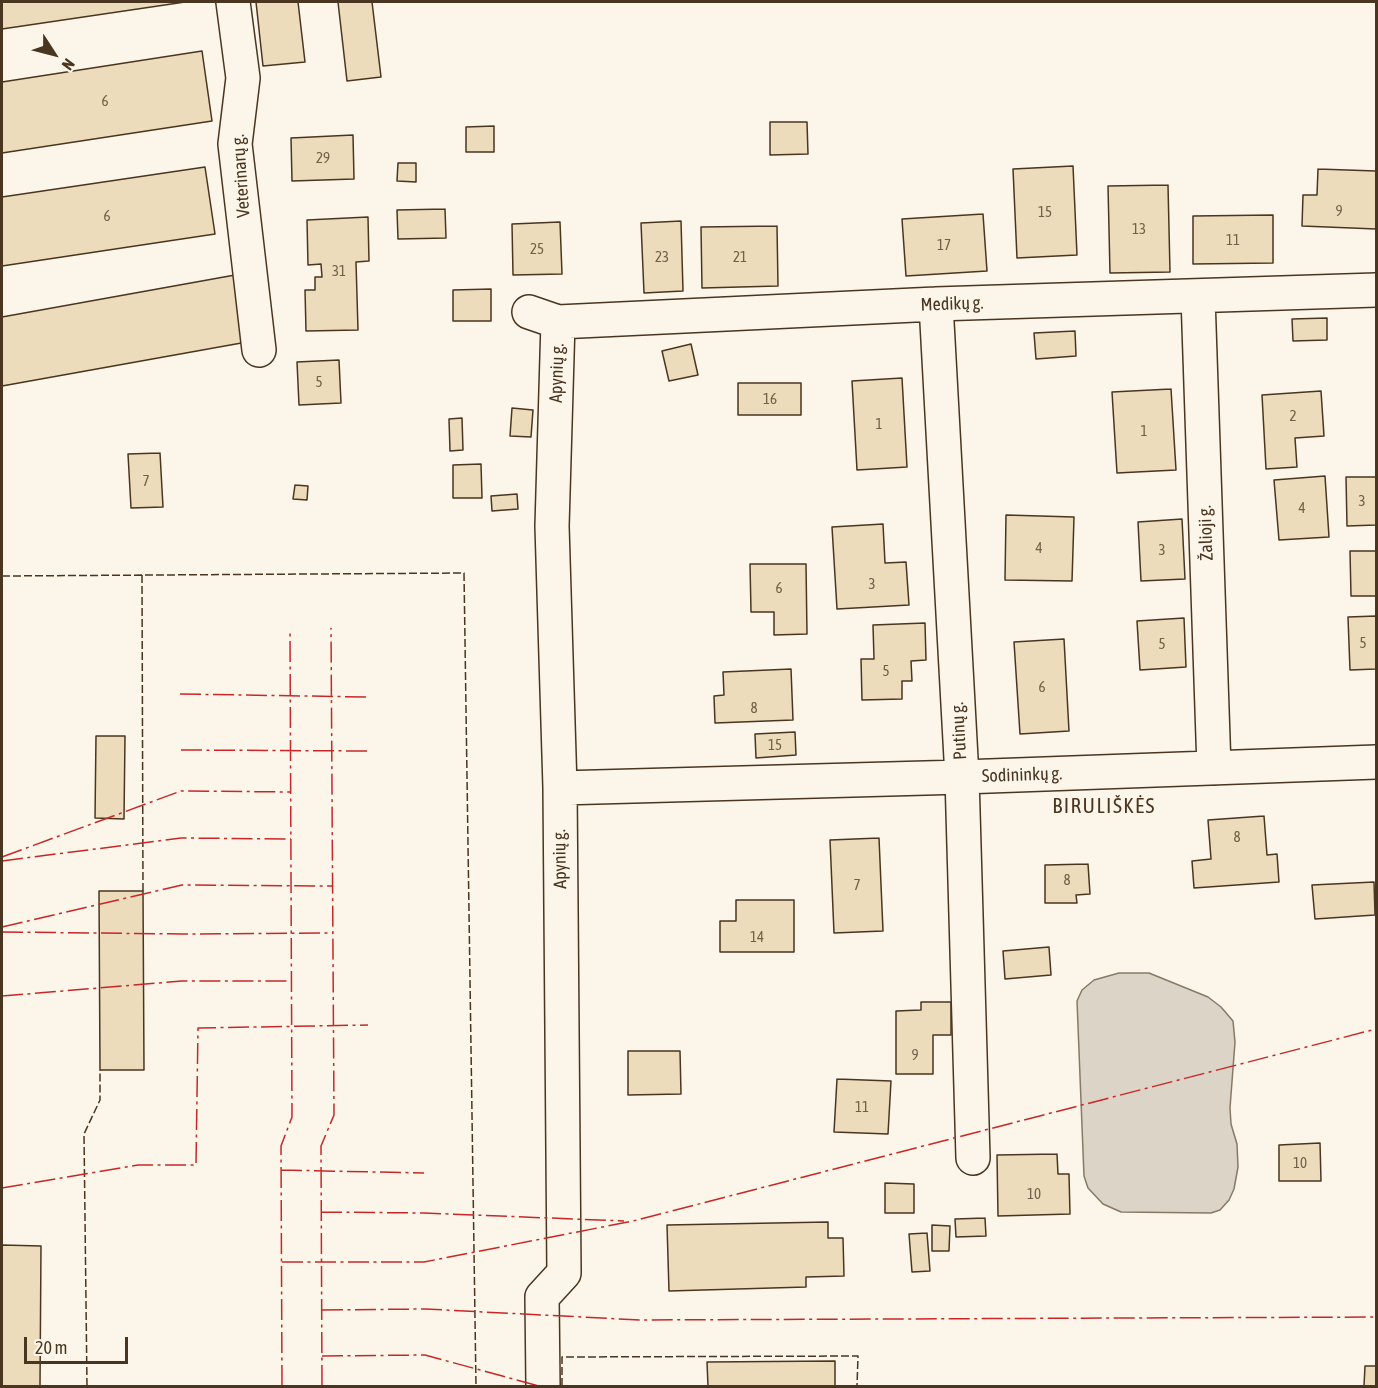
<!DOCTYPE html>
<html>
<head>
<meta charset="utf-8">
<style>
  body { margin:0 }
  #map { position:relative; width:1378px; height:1388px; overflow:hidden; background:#fbf6e9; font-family:"Asap Condensed",sans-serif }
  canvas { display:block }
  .frame { position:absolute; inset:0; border:3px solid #4a3520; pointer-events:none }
  .north { position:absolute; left:24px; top:24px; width:60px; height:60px; -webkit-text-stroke:4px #fbf6e9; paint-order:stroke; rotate:126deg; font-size:16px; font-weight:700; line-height:24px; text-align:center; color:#4a3520 }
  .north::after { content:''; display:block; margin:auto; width:21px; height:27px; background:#4a3520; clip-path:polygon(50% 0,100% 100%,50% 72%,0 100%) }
  .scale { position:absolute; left:24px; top:1337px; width:104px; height:27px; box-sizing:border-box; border:3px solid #4a3520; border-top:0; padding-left:8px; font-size:18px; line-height:21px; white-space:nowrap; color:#4a3520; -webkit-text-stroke:4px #fbf6e9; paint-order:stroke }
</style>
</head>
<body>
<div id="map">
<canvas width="1378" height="1388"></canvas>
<div class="frame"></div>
<div class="north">N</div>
<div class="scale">20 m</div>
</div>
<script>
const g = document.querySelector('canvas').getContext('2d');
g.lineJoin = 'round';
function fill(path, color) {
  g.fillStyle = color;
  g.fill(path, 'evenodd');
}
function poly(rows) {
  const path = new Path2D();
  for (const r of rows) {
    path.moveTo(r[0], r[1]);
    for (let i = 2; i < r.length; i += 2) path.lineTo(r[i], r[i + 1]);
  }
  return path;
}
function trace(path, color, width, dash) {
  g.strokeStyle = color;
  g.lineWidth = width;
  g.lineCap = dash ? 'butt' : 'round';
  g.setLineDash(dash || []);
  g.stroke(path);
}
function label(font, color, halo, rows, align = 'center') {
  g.font = font + ' "Asap Condensed",sans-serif';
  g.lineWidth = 4.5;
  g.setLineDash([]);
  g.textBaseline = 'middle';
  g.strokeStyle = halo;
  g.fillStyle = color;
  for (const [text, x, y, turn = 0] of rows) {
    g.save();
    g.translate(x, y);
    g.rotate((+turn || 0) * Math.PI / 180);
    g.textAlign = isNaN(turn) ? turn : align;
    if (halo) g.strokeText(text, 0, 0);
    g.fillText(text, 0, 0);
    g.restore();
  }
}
const water = poly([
  [1119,973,1149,973,1208,997,1221,1007,1233,1021,1235,1042,1230,1108,1231,1124,1237,1144,1238,1167,1234,1189,1229,1200,1220,1210,1211,1213,1121,1212,1103,1204,1088,1188,1084,1176,1077,1001,1082,990,1094,980,1119,973]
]);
fill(water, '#dcd4c6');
trace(water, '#887966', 1.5);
const building = poly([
  [2,2,185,2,2,29,2,2],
  [256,2,298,2,305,62,263,66,256,2],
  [338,2,372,2,381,77,347,81,338,2],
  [202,51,212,121,2,153,2,82,202,51],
  [770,122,807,122,808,154,770,155,770,122],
  [494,126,494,152,466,152,466,127,494,126],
  [353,135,354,179,292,181,291,138,353,135],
  [398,163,416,163,416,182,397,181,398,163],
  [1073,166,1077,255,1017,258,1013,169,1073,166],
  [205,167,215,234,2,266,2,197,205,167],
  [1318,169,1376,171,1376,229,1302,226,1303,195,1317,195,1318,169],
  [1168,185,1170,272,1110,273,1108,186,1168,185],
  [445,209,446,238,398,239,397,210,445,209],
  [983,214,987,271,906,276,902,219,983,214],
  [1273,215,1273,263,1193,264,1193,216,1273,215],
  [368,217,369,261,356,262,358,330,306,331,305,290,315,290,315,277,322,277,321,264,308,265,307,220,368,217],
  [681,221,683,291,644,293,641,223,681,221],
  [560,222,562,274,513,275,512,224,560,222],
  [777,226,778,286,702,288,701,227,777,226],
  [235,275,247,342,2,386,2,317,235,275],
  [491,289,491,321,453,321,453,290,491,289],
  [1327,318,1327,340,1293,341,1292,319,1327,318],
  [1075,331,1076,356,1036,359,1034,333,1075,331],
  [691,344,698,375,669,381,662,351,691,344],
  [339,360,341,403,299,405,297,362,339,360],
  [902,378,907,467,857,470,852,381,902,378],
  [738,383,801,383,801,415,738,415,738,383],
  [1171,389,1176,470,1117,473,1112,392,1171,389],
  [1321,391,1324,436,1295,438,1297,467,1266,469,1262,395,1321,391],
  [512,408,533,410,531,437,510,436,512,408],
  [462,418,463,450,450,451,449,419,462,418],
  [160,453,163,507,131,508,128,454,160,453],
  [481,464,482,498,453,498,453,465,481,464],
  [1325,476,1329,537,1279,540,1274,480,1325,476],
  [1346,477,1376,477,1376,525,1347,526,1346,477],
  [295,485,308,486,307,500,293,499,295,485],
  [517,494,518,509,492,511,491,496,517,494],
  [1006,515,1074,517,1072,581,1005,580,1006,515],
  [1182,519,1185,579,1141,581,1138,522,1182,519],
  [883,524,885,563,906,562,909,605,837,609,832,527,883,524],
  [1350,551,1376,551,1376,596,1351,596,1350,551],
  [750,564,806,564,807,634,774,635,774,612,751,612,750,564],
  [1376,616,1376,669,1350,670,1348,617,1376,616],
  [1184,618,1186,667,1140,670,1137,621,1184,618],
  [925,623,926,660,911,661,912,681,902,681,902,699,862,700,861,659,874,659,873,625,925,623],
  [1064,639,1069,731,1020,734,1014,642,1064,639],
  [791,669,793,720,715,723,714,696,724,695,723,672,791,669],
  [795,732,796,755,756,758,755,734,795,732],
  [96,736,125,736,124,819,95,818,96,736],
  [1264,816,1267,855,1277,854,1279,882,1194,888,1192,861,1211,859,1208,820,1264,816],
  [879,838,883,931,834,933,830,840,879,838],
  [1088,864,1090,894,1076,895,1077,903,1045,903,1045,865,1088,864],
  [1374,882,1375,915,1315,919,1312,885,1374,882],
  [99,891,143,891,144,1070,100,1070,99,891],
  [736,900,794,900,794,952,720,952,720,921,736,921,736,900],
  [1049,947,1051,975,1005,979,1003,951,1049,947],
  [921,1002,951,1002,951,1035,933,1035,933,1074,896,1074,896,1011,921,1010,921,1002],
  [628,1051,680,1051,681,1094,628,1095,628,1051],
  [837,1079,891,1081,888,1134,834,1132,837,1079],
  [1320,1143,1321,1181,1279,1181,1279,1145,1320,1143],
  [1057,1154,1058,1174,1069,1174,1070,1214,998,1216,997,1155,1057,1154],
  [885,1183,914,1184,914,1213,885,1213,885,1183],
  [985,1218,986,1236,956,1237,955,1219,985,1218],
  [828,1222,828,1238,843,1238,844,1276,806,1277,806,1287,669,1291,667,1225,828,1222],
  [932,1225,950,1226,949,1251,932,1251,932,1225],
  [927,1233,930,1271,912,1272,909,1234,927,1233],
  [2,1245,41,1246,40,1386,2,1386,2,1245],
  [835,1361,835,1386,708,1386,707,1362,835,1361],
  [1365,1366,1376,1366,1376,1386,1364,1386,1365,1366]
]);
fill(building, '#ecdcbc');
trace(building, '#4a3520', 1.5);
const minor = poly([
  [233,2,243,78,235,144,259,350],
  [1198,297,1214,768],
  [936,304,962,777,973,1158],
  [529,312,558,322,936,304,1376,290],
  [560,788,962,777,1376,762],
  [543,1386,542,1297,564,1273,560,788,552,526,558,322]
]);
trace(minor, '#4a3520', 36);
trace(minor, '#fbf6e9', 33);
trace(poly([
  [142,575,143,891],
  [2,576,464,573,476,1386],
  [87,1386,84,1134,100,1100,100,1070],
  [562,1386,562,1357,858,1356,857,1386]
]), '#4a3520', 1.5, [8, 3]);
trace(poly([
  [180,694,368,697],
  [181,750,369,751],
  [2,857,181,791,291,792],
  [2,861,181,838,291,839],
  [2,927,182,885,333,886],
  [2,932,182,934,333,933],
  [2,996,182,981,292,981],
  [281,1170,424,1173],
  [2,1188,138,1165,196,1165,198,1028,368,1025],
  [321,1212,424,1213,624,1221],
  [282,1262,424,1262,633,1221,1376,1029],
  [322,1310,425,1309,640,1320,1376,1317],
  [322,1356,425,1355,539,1386],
  [282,1386,281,1146,292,1117,290,629],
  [322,1386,321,1146,334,1115,331,628]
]), '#c62828', 1.5, [21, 4.5, 3, 4.5]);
label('15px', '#725f47', null, [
  ["6",105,101],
  ["29",323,158],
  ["9",1339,211],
  ["15",1045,212],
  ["6",107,216],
  ["13",1139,229],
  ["11",1233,240],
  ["17",944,245],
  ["25",537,249],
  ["23",662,257],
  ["21",740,257],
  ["31",339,271],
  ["5",319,382],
  ["16",770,399],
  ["2",1293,416],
  ["1",879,424],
  ["1",1144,431],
  ["7",146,481],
  ["3",1362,501],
  ["4",1302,508],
  ["4",1039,548],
  ["3",1162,550],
  ["3",872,584],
  ["6",779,588],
  ["5",1363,643],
  ["5",1162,644],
  ["5",886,671],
  ["6",1042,687],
  ["8",754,708],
  ["15",775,745],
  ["8",1237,837],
  ["8",1067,880],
  ["7",857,885],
  ["14",757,937],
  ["9",915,1055],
  ["11",862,1107],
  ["10",1300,1163],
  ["10",1034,1194]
]);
label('18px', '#4a3520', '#fbf6e9', [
  ["Veterinarų g.",241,176,-94],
  ["Medikų g.",952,304,-2],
  ["Apynių g.",557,373,-88],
  ["Žalioji g.",1206,533,-92],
  ["Putinų g.",959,731,-93],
  ["Sodininkų g.",1022,775,-2],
  ["Apynių g.",560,859,-91]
]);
g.letterSpacing = '1.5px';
label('21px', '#4a3520', '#fbf6e9', [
  ["BIRULIŠKĖS",1104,806]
]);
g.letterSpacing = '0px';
</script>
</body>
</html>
